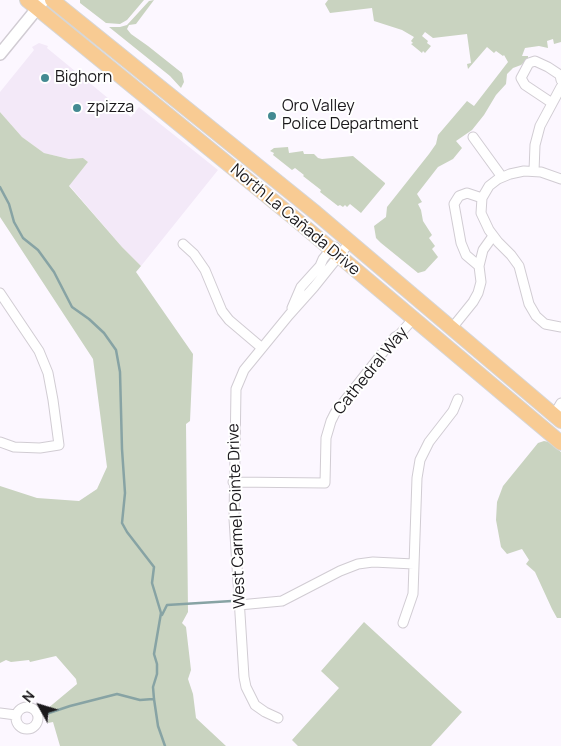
<!DOCTYPE html>
<html>
<head>
<meta charset="utf-8">
<style>
  body { margin:0 }
  #map { position:relative; width:561px; height:746px; overflow:hidden; background:#fcf7ff; font-family:Manrope,sans-serif }
  canvas { display:block }
  .north { position:absolute; left:15px; top:681px; width:50px; height:50px; -webkit-text-stroke:4px #fff; paint-order:stroke; rotate:309deg; font-size:14px; font-weight:700; line-height:20px; text-align:center; color:#1b191c }
  .north::after { content:''; display:block; margin:auto; width:18px; height:22px; background:#1b191c; clip-path:polygon(50% 0,100% 100%,50% 72%,0 100%) }
</style>
</head>
<body>
<div id="map">
<canvas width="561" height="746"></canvas>
<div class="north">N</div>
</div>
<script>
const g = document.querySelector('canvas').getContext('2d');
g.lineJoin = 'round';
function fill(path, color) {
  g.fillStyle = color;
  g.fill(path, 'evenodd');
}
function poly(rows) {
  const path = new Path2D();
  for (const r of rows) {
    if (r.length === 3) {
      path.moveTo(r[0] + r[2], r[1]);
      path.arc(r[0], r[1], r[2], 0, 2 * Math.PI);
      continue;
    }
    path.moveTo(r[0], r[1]);
    for (let i = 2; i < r.length; i += 2) path.lineTo(r[i], r[i + 1]);
  }
  return path;
}
function trace(path, color, width, dash) {
  g.strokeStyle = color;
  g.lineWidth = width;
  g.lineCap = dash ? 'butt' : 'round';
  g.setLineDash(dash || []);
  g.stroke(path);
}
function label(font, color, halo, rows, align = 'center') {
  g.font = font + ' Manrope,sans-serif';
  g.lineWidth = 4;
  g.setLineDash([]);
  g.textBaseline = 'middle';
  g.strokeStyle = halo;
  g.fillStyle = color;
  for (const [text, x, y, turn = 0] of rows) {
    g.save();
    g.translate(x, y);
    g.rotate((+turn || 0) * Math.PI / 180);
    g.textAlign = isNaN(turn) ? turn : align;
    if (halo) g.strokeText(text, 0, 0);
    g.fillText(text, 0, 0);
    g.restore();
  }
}
fill(poly([
  [39,43,48,46,47,48,131,117,139,107,218,170,141,266,122,247,69,185,88,162,83,158,69,159,44,153,22,137,0,112,0,92,34,50,32,47]
]), '#f3e9f8');
fill(poly([
  [80,0,144,0,127,20,120,24,106,23,80,3],
  [154,0,136,24,129,25,127,29,131,34,148,46,182,73,184,82,181,88,170,76,109,27,120,27,127,25,149,1],
  [328,0,561,0,561,42,554,44,553,39,547,41,548,48,539,46,525,48,522,56,528,56,528,59,521,65,513,68,507,74,506,84,496,95,484,115,472,130,456,141,462,148,453,159,438,167,417,194,422,202,418,204,421,210,423,221,432,235,429,238,435,246,432,249,438,257,425,271,418,273,381,243,376,238,374,226,386,217,387,207,429,154,436,144,438,135,467,101,474,106,508,62,504,55,503,56,496,51,494,53,487,47,468,69,467,64,471,63,467,34,433,38,425,32,422,36,428,41,427,43,431,46,425,53,423,51,422,53,411,44,413,43,411,41,414,37,402,30,374,21,372,8,330,13,325,4],
  [0,112,22,137,44,153,69,159,83,158,88,162,69,186,122,247,141,266,136,272,193,354,190,421,186,424,188,612,182,623,186,627,191,670,188,679,193,694,196,718,226,746,60,746,53,722,48,723,49,716,47,709,77,684,76,679,56,656,30,662,29,660,11,662,6,660,0,663,0,486,37,498,79,501,97,489,107,467,93,359,0,217],
  [288,147,289,153,303,151,304,154,314,154,318,158,322,159,353,156,385,183,385,184,361,213,350,204,347,207,345,205,343,207,340,205,338,206,320,192,321,190,303,176,304,175,295,168,292,170,273,155,274,153,270,151,274,148],
  [544,441,549,442,561,452,561,618,557,618,552,609,535,572,526,564,529,560,522,549,507,554,501,547,496,520,497,502,503,486,538,443],
  [364,622,462,712,431,746,298,746,292,740,339,688,321,671]
]), '#c9d3c0');
trace(poly([
  [0,187,9,204,14,222,23,238,38,250,54,272,72,307,89,319,104,333,116,350,120,372,122,449,125,493,122,523,127,532,154,567,152,583,161,613,154,654,157,664,157,674,153,687,154,699,158,726,165,746],
  [162,615,167,605,232,601],
  [46,714,70,706,117,694,140,700,153,699]
]), '#87a3a4', 2.5);
const street = poly([
  [552,103,525,85,521,78,529,63,535,61,548,67,560,75,561,80],
  [473,137,502,177],
  [534,171,535,145,540,126,561,87],
  [561,179,541,172,524,171,510,174,498,179,489,186,482,198,481,213,489,230,498,242,511,255,519,266,529,304,536,316,545,324,561,327],
  [183,244,194,254,205,270,222,311,229,320,262,348],
  [479,266,466,255,461,243,454,204,459,196,467,193,482,198],
  [0,293,39,351,48,373,53,400,59,445,40,448,14,447,0,442],
  [292,308,301,287,320,266,323,259,331,249,335,247],
  [452,328,473,302,478,293,481,282,479,266,483,250,493,236],
  [561,403,554,415,561,410],
  [233,482,325,483,326,438,331,421,335,413,395,337,399,335,413,319],
  [239,605,282,601,340,571,358,564,373,562,414,564],
  [403,623,413,594,417,478,420,460,429,442,453,411,458,399],
  [27,718,11],
  [0,713,16,715],
  [278,718,265,712,255,705,246,687,244,677,234,519,236,389,244,370,289,315,314,287,350,242]
]);
const secondary = poly([
  [0,54,44,0]
]);
const primary = poly([
  [27,0,293,217,561,443],
  [52,0,316,213,561,421]
]);
trace(street, '#d1ccd3', 11);
trace(secondary, '#d1ccd3', 14);
trace(primary, '#d6d6d6', 16);
trace(street, '#fff', 9);
trace(secondary, '#fff', 11);
trace(primary, '#f8cb93', 14);
for (const [x, y, r, color] of [
  [45,78,5,"#438a92"],
  [77,108,5,"#438a92"],
  [272,116,5,"#438a92"]
]) {
  const dot = new Path2D();
  dot.arc(x, y, r, 0, 2 * Math.PI);
  g.fillStyle = color;
  g.fill(dot);
  trace(dot, '#fff', 2);
}
label('16px', '#1b191c', '#fff', [
  ["Bighorn",55,78],
  ["Oro Valley",282,107],
  ["Police Department",282,125],
  ["zpizza",87,108]
], 'left');
label('16px', '#1b191c', '#fff', [
  ["North La Cañada Drive",295,220,40],
  ["Cathedral Way",371,371,-51],
  ["West Carmel Pointe Drive",237,516,-92]
]);
</script>
</body>
</html>
